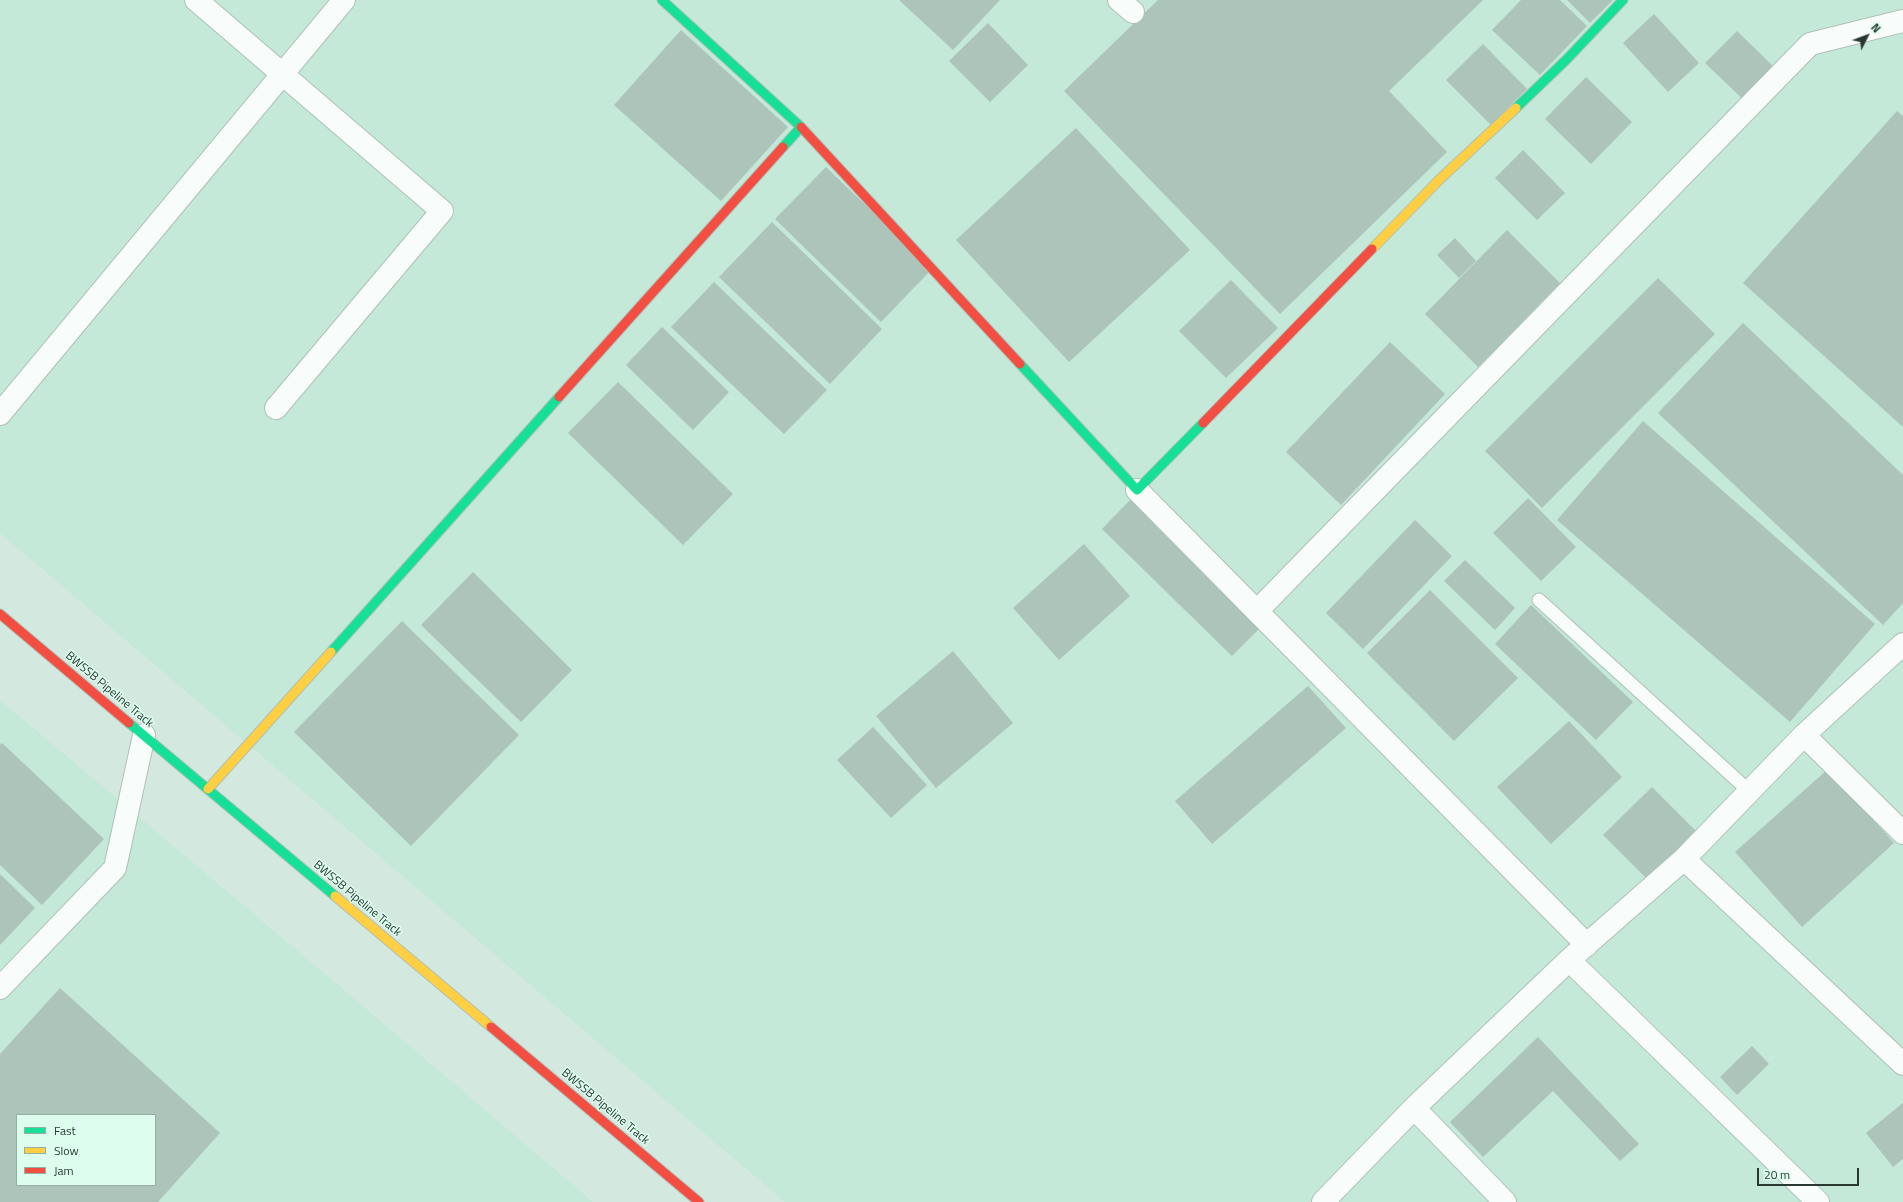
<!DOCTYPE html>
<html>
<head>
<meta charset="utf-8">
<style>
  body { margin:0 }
  #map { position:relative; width:1903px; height:1202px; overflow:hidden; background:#d3e9df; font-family:"Titillium Web",sans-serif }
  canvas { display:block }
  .legend { position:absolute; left:16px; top:1114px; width:140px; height:72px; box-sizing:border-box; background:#ddfeef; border:1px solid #95afa3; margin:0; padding:5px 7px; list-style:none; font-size:12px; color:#293932 }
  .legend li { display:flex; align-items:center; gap:8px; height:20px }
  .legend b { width:20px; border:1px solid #95afa3 }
  .north { position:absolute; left:1847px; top:16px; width:40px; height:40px; -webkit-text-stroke:3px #ddfeef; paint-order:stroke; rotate:48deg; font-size:11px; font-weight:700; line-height:16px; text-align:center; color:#293932 }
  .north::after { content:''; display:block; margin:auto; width:14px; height:18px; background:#293932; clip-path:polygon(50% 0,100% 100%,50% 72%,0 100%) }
  .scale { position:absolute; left:1757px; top:1168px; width:102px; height:18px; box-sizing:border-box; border:2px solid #293932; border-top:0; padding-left:5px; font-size:12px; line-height:14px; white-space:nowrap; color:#293932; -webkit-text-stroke:3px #ddfeef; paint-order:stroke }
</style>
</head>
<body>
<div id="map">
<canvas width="1903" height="1202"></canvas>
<ul class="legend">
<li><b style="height:5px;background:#16e098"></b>Fast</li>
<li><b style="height:5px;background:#ffcf43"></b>Slow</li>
<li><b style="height:5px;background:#f24e42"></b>Jam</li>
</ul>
<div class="north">N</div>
<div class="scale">20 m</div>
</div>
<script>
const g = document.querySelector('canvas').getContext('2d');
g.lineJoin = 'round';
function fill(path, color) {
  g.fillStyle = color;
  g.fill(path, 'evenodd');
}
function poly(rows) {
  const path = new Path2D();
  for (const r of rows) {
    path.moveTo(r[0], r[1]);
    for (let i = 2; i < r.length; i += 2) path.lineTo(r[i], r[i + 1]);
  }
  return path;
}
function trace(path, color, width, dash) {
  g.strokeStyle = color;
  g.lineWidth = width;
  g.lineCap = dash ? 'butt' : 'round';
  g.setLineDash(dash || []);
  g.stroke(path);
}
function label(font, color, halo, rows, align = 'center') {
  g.font = font + ' "Titillium Web",sans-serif';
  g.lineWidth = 3;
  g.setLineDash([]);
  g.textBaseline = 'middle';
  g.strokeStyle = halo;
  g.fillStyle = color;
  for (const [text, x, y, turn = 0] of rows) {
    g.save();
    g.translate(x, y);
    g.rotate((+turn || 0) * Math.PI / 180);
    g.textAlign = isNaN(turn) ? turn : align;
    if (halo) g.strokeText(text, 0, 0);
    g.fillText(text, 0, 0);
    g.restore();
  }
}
fill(poly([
  [0,0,1903,0,1903,1202,785,1202,0,533],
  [0,700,344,990,593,1202,0,1202],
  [17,1115,155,1115,155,1185,17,1185]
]), '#c4e9d8');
fill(poly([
  [899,0,1000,0,953,50],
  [1158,0,1483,0,1389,91,1447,152,1280,314,1064,91],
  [1521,0,1560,0,1587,26,1540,75,1492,30],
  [1567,0,1613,0,1590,23],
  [1654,14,1699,63,1668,92,1623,43],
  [988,23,1028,65,990,102,949,61],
  [681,30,788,127,721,201,614,105],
  [1737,31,1779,72,1748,104,1705,63],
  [1483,44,1527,89,1491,125,1446,80],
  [1586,77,1632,122,1591,164,1545,119],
  [1897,111,1903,116,1903,427,1743,283],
  [1076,128,1190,250,1069,362,956,240],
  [1523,150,1565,193,1537,220,1495,178],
  [826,167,932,269,881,322,775,219],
  [772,222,882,329,830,384,719,277],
  [1507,230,1560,283,1478,367,1425,314],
  [1455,238,1476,261,1459,278,1437,255],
  [1658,278,1715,334,1542,508,1485,451],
  [1231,280,1278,328,1226,378,1179,331],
  [714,282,827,390,784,434,671,327],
  [1743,323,1903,475,1903,603,1883,625,1658,413],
  [662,327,729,392,693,430,626,365],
  [1390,342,1445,394,1341,505,1286,452],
  [618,382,733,494,683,545,568,433],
  [1643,421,1875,624,1790,722,1557,520],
  [1132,498,1262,626,1232,656,1102,529],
  [1528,498,1576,547,1541,581,1493,533],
  [1415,520,1452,556,1363,649,1326,613],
  [1084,544,1130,596,1059,660,1013,608],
  [1465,560,1515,608,1495,630,1444,581],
  [473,572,572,670,521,722,421,625],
  [1430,590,1518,678,1454,741,1367,653],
  [1531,605,1633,702,1596,740,1495,644],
  [402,621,519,735,411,846,294,732],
  [953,651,1013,723,936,788,876,716],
  [1308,686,1346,728,1212,844,1175,801],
  [1569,721,1622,777,1551,844,1497,787],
  [873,727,927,785,891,818,837,760],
  [2,743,104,839,42,905,0,865,0,745],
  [1828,769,1894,843,1802,927,1735,852],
  [1652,787,1698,833,1649,881,1603,835],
  [0,874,35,908,0,945],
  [60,988,220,1133,158,1202,0,1202,0,1054],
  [17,1115,155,1115,155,1185,17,1185],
  [1538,1037,1639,1144,1620,1161,1553,1091,1483,1157,1450,1122],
  [1752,1046,1769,1064,1737,1095,1720,1077],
  [1903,1103,1903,1159,1893,1167,1866,1133]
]), '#adc4ba');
const lane = poly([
  [1539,600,1749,791]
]);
const street = poly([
  [196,0,442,211,276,408],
  [1119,0,1133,12],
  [0,414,344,0],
  [1137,490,1587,945],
  [1257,611,1810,44,1903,21],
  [1804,735,1903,833],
  [1684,859,1903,1064],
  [1569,960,1818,1202],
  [0,988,115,868,144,735],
  [1414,1108,1505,1202],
  [1323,1202,1414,1108,1569,960,1684,859,1804,735,1903,644]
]);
const fast = poly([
  [662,0,801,127,783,147],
  [1516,108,1567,59,1623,0],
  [1020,364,1137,490,1203,423],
  [331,652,559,397],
  [129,723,335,896]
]);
const slow = poly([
  [1372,249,1439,180,1516,108],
  [208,789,331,652],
  [335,896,491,1027]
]);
const jam = poly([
  [801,127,1020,364],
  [559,397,783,147],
  [1203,423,1372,249],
  [0,614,129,723],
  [491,1027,699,1202]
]);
trace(lane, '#afc0b8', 15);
trace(street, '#afc0b8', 24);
trace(fast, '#afc0b8', 11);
trace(slow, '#afc0b8', 11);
trace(jam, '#afc0b8', 11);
trace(lane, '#f8fcfa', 13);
trace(street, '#f8fcfa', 22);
trace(fast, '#16e098', 9);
trace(slow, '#ffcf43', 9);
trace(jam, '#f24e42', 9);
label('12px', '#293932', '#ddfeef', [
  ["BWSSB Pipeline Track",109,690,40],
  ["BWSSB Pipeline Track",357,899,40],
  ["BWSSB Pipeline Track",605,1107,40]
]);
</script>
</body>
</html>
